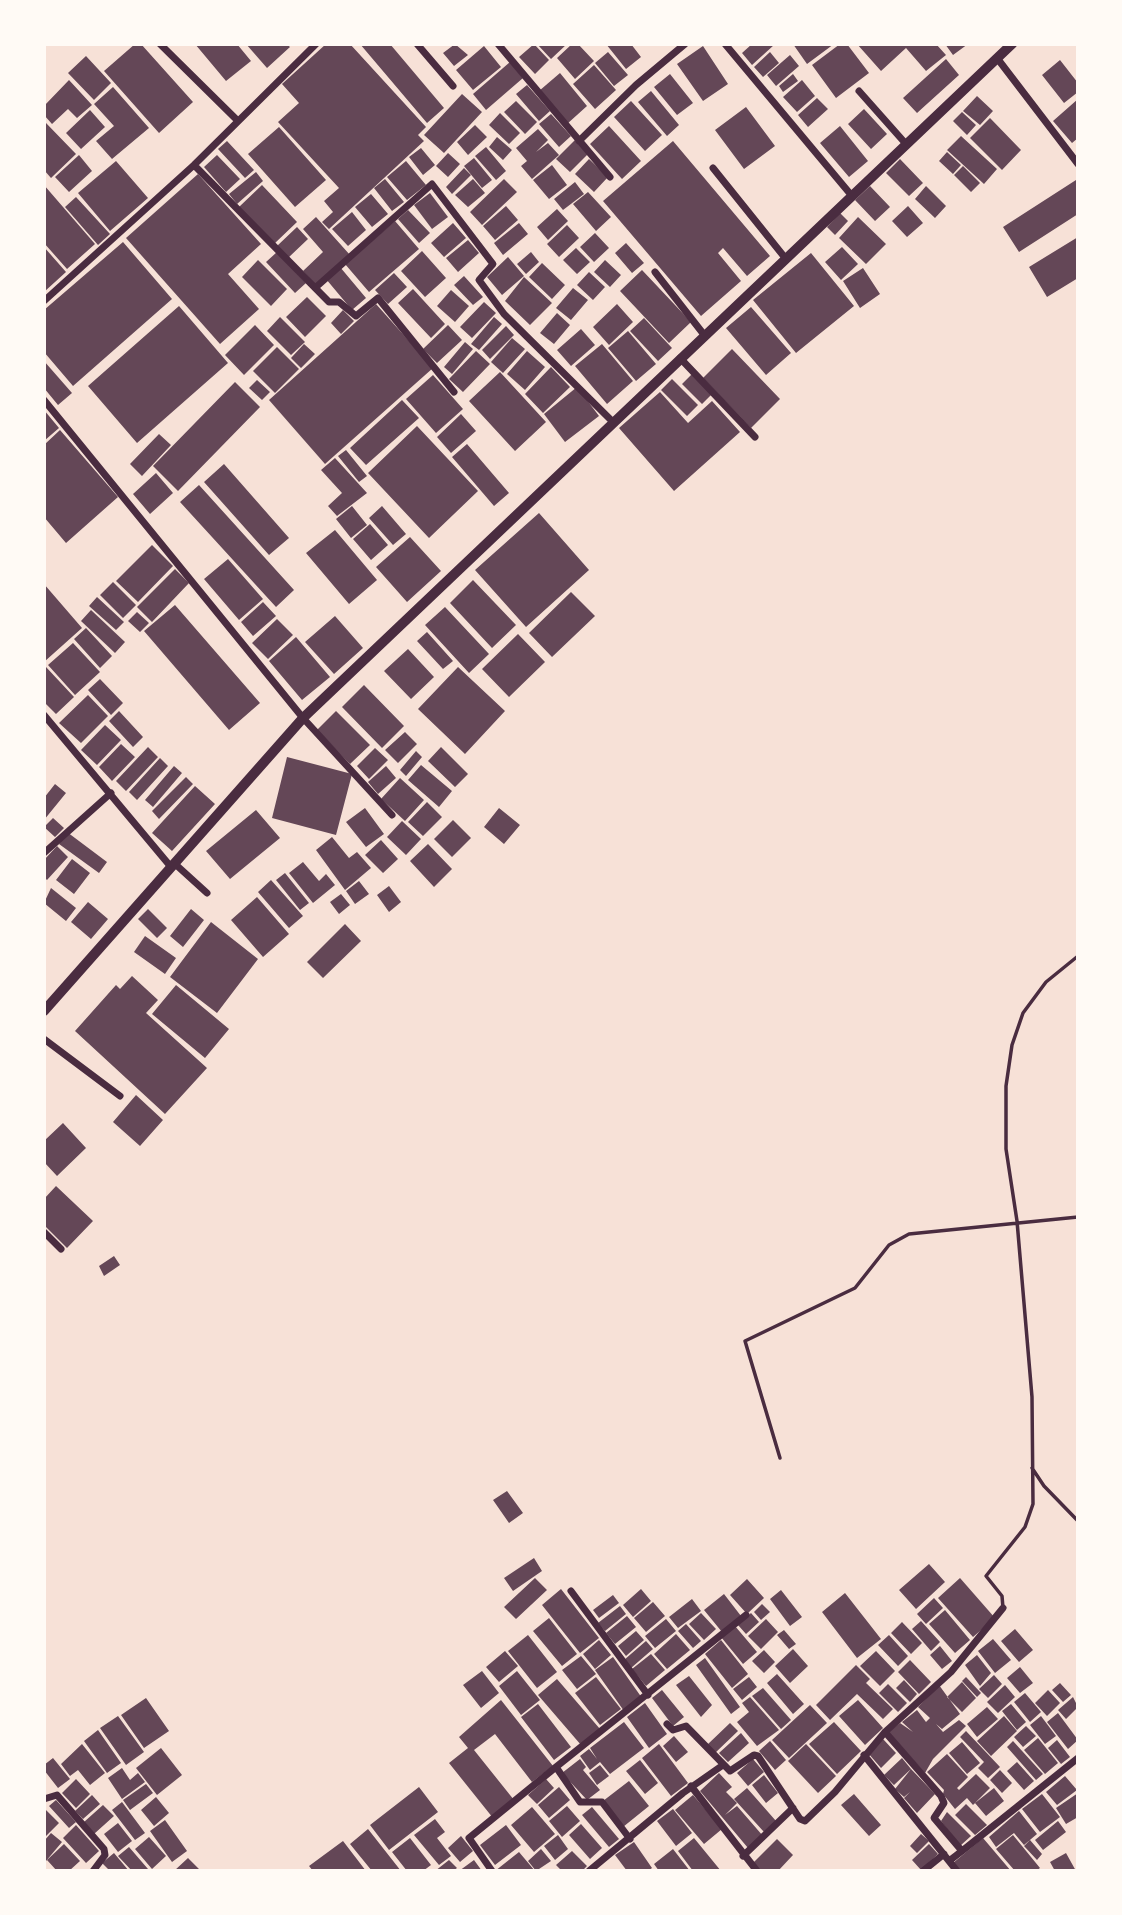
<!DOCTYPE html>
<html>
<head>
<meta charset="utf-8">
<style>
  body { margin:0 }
  #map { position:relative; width:1122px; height:1915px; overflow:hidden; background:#f7e1d7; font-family:Poppins,sans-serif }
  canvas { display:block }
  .frame { position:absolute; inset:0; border:46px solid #fffaf5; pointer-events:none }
</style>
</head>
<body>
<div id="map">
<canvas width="1122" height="1915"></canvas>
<div class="frame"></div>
</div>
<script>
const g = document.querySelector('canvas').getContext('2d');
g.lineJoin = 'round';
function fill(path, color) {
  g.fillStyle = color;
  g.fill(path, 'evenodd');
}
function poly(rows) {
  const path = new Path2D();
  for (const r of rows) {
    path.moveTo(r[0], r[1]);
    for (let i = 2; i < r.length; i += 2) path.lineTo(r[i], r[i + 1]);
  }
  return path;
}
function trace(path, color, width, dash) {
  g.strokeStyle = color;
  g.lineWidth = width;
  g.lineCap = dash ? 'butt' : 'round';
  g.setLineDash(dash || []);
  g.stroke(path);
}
fill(poly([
  [135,44,141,44,193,102,159,133,104,71],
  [195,44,237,44,251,61,226,81],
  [246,44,287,44,290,47,267,68],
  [326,44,350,44,426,127,418,135,424,141,329,229,322,222,333,212,324,201,339,188,278,122,299,103,282,84],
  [360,44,390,44,444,108,427,123],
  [455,44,468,55,454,66,443,53],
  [534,44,549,60,535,74,519,57],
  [537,44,567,44,551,59],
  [572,44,578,44,594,61,575,79,557,58],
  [606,44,631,44,641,57,626,69],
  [752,44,772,44,774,45,752,65,742,53],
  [793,44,834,44,807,64],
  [840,44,847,44,869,73,836,98,812,65],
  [857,44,936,44,946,55,926,71,906,48,881,71],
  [945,44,968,44,953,55],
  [484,46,501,67,473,90,456,70],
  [703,46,728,84,703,101,677,64],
  [608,52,628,75,614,86,595,63],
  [770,52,779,63,763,77,754,67],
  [790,55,799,66,776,86,767,75],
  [86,56,111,83,94,100,68,73],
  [946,59,959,75,917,113,903,98],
  [1060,60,1078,83,1078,92,1064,103,1042,75],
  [510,62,523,78,486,110,473,94],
  [594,65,616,90,595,109,573,84],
  [560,73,587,106,567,124,539,91],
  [670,74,693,103,677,115,654,87],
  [793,74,798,81,783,92,779,86],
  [69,80,92,105,77,118,68,109,52,124,44,115,44,106],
  [802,80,815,96,797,112,783,97],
  [527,85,550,111,539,121,516,94],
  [113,87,149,128,112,159,96,141,114,126,94,104],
  [651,91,679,125,667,136,638,102],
  [462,94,482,112,444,153,424,135],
  [977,96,993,111,980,125,963,111],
  [817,98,828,109,808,127,798,115],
  [1078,99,1078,138,1072,143,1053,121],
  [516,101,537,122,525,134,504,112],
  [631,101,662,135,645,151,614,117],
  [746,107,775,146,744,169,715,130],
  [864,109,887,134,871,149,848,124],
  [90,110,105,127,81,149,66,133],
  [962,112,976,125,967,135,953,121],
  [500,113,520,133,509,144,489,125],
  [551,114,571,136,559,147,539,124],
  [990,118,1021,150,1002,170,970,138],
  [46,123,76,154,51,178,44,170],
  [475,125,487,137,468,155,457,142],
  [609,126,641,161,622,179,590,144],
  [840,126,868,161,849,177,820,143],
  [279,127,326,180,295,207,248,154],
  [538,129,548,140,536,152,548,143,559,155,532,179,521,166,527,161,516,148],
  [961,136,997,169,984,184,947,150],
  [497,137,512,150,503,160,489,147],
  [575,140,589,153,570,172,556,159],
  [227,141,254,170,245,178,218,149],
  [673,141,770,256,747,276,723,248,718,253,741,281,701,316,603,201],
  [486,147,506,171,496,180,475,156],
  [421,148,435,165,423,175,409,157],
  [947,152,961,165,953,174,939,161],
  [448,153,460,164,448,177,436,166],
  [79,155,92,171,69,192,55,177],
  [217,155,240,179,226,192,204,167],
  [474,158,492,180,482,188,464,166],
  [589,159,608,177,594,192,575,174],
  [900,159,923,183,909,196,886,173],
  [116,161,148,198,110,231,78,193],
  [406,161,426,185,407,200,387,177],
  [552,165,567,185,549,199,533,180],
  [963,166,980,183,971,192,954,175],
  [464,168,471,175,452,194,446,187],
  [256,172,263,181,237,204,229,194],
  [198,174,261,244,228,274,259,309,220,344,126,238],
  [385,179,404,202,392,211,374,188],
  [473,179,485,193,468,207,455,195],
  [504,179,517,192,482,225,470,212],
  [1076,180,1078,214,1019,252,1003,227],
  [575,182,584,194,563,210,554,199],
  [44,185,95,244,67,269,44,243],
  [262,185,297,222,274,244,239,207],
  [870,186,890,207,875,221,855,200],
  [926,186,946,206,935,218,915,199],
  [588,192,611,217,596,231,573,204],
  [430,193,448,217,432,229,414,205],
  [371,194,388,214,372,227,355,207],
  [76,197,110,234,98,245,65,207],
  [506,206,518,220,495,240,483,226],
  [908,206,923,223,907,237,892,221],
  [557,209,568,221,548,240,537,227],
  [408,210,430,233,419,243,398,219],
  [352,212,366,230,348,246,332,229],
  [840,213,848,221,835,235,827,227],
  [316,217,350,255,316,285,303,271,323,252,303,229],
  [858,217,886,244,866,264,839,238],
  [395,221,419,249,369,292,345,264],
  [453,223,466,238,444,257,431,243],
  [519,223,528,234,503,255,494,243],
  [567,225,579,238,559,257,547,244],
  [297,227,308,239,288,258,277,246],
  [595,233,609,248,594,262,580,247],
  [1078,237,1078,278,1047,297,1029,267],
  [468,240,479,253,458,272,446,258],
  [123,242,172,299,73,386,44,352,44,310],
  [626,243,644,263,632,273,615,253],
  [44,247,66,272,44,292],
  [842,247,858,264,841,280,825,262],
  [576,248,590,262,577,274,563,260],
  [422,251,446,278,425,297,401,271],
  [277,252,306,283,295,293,266,262],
  [531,252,539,262,526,274,517,264],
  [811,253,854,306,796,353,753,300],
  [508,257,524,276,502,295,487,277],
  [258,260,287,289,271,306,242,277],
  [605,260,621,275,610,287,594,272],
  [542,263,565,285,552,299,529,277],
  [340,267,366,298,352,310,326,279],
  [863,268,880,294,860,308,843,281],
  [642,270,691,322,669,343,620,291],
  [589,272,605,287,593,300,577,285],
  [394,273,407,287,388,304,375,290],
  [464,276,483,297,473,305,454,285],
  [524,277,552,303,530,325,505,301],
  [573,288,588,300,571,320,556,308],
  [413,289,445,324,431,338,398,303],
  [451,290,469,306,455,322,437,306],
  [307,297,326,316,305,337,286,317],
  [484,302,496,313,472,338,460,327],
  [376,304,433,368,325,464,269,400],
  [617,304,633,322,609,345,593,327],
  [179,306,228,363,137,443,88,386],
  [751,307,791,353,766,375,726,328],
  [343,310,354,321,341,334,331,323],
  [557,313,570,325,554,344,540,333],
  [280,317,305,342,291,355,267,331],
  [494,317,502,324,479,350,471,344],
  [644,318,672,348,658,361,630,331],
  [255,325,274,345,244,375,225,355],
  [448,325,462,340,437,363,423,349],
  [506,326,514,335,490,359,482,350],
  [581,329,595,345,571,366,557,350],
  [628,331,656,364,636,381,608,348],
  [512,338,525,349,503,373,491,362],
  [465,342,473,349,452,374,444,367],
  [304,344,315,354,301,368,291,358],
  [602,344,633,381,607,404,575,366],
  [277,347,299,369,275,393,253,371],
  [732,349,780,399,751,428,703,378],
  [476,351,490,364,463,392,449,379],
  [527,351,545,367,525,390,507,374],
  [44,361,72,393,58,405,44,388],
  [551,367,570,387,543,413,525,394],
  [500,372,546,422,515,451,469,401],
  [692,374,712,394,702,404,682,384],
  [433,375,463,409,436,433,406,399],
  [672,379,698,405,687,416,661,390],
  [257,380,270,392,262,400,249,388],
  [235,382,260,407,178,491,153,466],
  [577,387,599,416,565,442,544,414],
  [660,392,688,423,712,401,740,432,674,491,619,428],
  [402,400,419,418,366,465,350,448],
  [44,410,59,428,44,441],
  [461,414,476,431,451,453,437,437],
  [417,426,478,491,429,538,368,473],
  [60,430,118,497,66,543,44,517,44,445],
  [159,434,171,445,142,476,130,464],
  [467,444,509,493,494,506,452,457],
  [346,450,367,476,359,482,338,456],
  [335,458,367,493,337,516,328,506,342,493,321,470],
  [224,464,289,538,269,555,204,482],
  [156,473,173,493,150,514,133,494],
  [199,485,294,590,276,607,180,502],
  [352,506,367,525,351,538,336,519],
  [382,506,406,534,393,545,369,518],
  [539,513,589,570,526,627,475,570],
  [370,524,388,545,371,560,353,539],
  [335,530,377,580,349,604,306,553],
  [410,537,441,571,407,602,376,567],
  [152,545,173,566,138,602,116,581],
  [228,559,263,599,239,620,204,579],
  [175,569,189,583,152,622,137,607],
  [473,580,516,625,492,648,450,603],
  [113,582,136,605,123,618,100,595],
  [44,584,82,628,44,662],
  [571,592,595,616,552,657,529,633],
  [97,597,124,622,116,630,89,606],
  [263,602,276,616,253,636,241,622],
  [175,605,260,703,229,730,144,631],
  [445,607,489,654,469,673,425,625],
  [91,610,125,642,115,653,81,621],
  [137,612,149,623,140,632,128,621],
  [335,616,363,648,334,674,305,642],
  [277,619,293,635,268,659,252,643],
  [86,628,112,656,100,668,74,639],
  [427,632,453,661,443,669,417,641],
  [518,634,545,662,509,697,482,669],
  [296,637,330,677,302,700,269,661],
  [73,643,100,672,75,695,48,665],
  [408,649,434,677,411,699,384,671],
  [46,667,74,697,56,714,44,702],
  [458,667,505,711,465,754,418,709],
  [100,679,123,703,111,715,88,690],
  [364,685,404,726,382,748,342,707],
  [88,695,108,716,81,743,59,723],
  [119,711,143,737,133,747,109,721],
  [336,711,370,745,350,764,317,730],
  [105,725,121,740,97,765,81,750],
  [405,732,417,744,398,763,385,750],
  [121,744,135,757,112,781,99,767],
  [148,747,158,757,126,791,116,781],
  [441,747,468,774,455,787,428,761],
  [375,748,388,760,369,779,357,766],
  [416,751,422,757,406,776,400,770],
  [287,757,352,774,336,835,272,818],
  [160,758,168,766,137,800,129,792],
  [421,765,452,791,439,807,408,780],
  [174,766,182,773,153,807,145,800],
  [386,766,396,778,378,794,368,782],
  [186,777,193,784,159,819,152,811],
  [400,778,424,800,405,821,381,799],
  [55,784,66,793,44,820,44,798],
  [195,786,215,804,172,851,152,833],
  [427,802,442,817,423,836,408,822],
  [365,808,384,834,366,847,346,822],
  [499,808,520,825,504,844,484,827],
  [256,810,280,838,230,879,206,851],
  [53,818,64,828,55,837,44,827],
  [453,820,471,838,452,857,434,839],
  [402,821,421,839,406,855,387,837],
  [67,832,107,862,99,873,59,844],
  [332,837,349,858,357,852,371,868,345,890,316,850],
  [381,840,398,859,383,873,365,855],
  [428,844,452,869,434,887,410,861],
  [57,846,68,857,47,880,44,877,44,860],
  [72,859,90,873,74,894,56,880],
  [303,862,319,881,326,874,335,885,313,903,289,873],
  [285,873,309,903,300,910,276,880],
  [271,880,303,916,289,928,258,892],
  [359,881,369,894,355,904,346,891],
  [389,886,401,902,389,912,377,895],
  [51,888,76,908,66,921,44,903],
  [341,894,350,905,339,914,330,902],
  [257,897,289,934,263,957,231,920],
  [88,902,108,919,91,939,71,922],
  [148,909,167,928,157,938,138,919],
  [191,909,204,920,183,947,170,936],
  [211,922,258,959,217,1013,170,977],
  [345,924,361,941,323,978,307,962],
  [145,936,176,958,165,974,134,952],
  [132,976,158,1000,146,1013,207,1068,165,1114,75,1031,116,985,120,989],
  [176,985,229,1029,205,1058,152,1014],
  [136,1095,163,1120,140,1146,113,1122],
  [63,1123,86,1148,57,1176,44,1162,44,1141],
  [56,1186,93,1221,67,1248,44,1225,44,1199],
  [114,1256,120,1265,104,1276,99,1266],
  [507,1491,523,1513,509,1523,493,1500],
  [534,1558,542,1571,513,1591,504,1578],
  [929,1564,945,1582,916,1609,899,1590],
  [535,1578,547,1590,516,1619,504,1607],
  [960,1578,995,1618,973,1637,938,1598],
  [747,1579,764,1598,747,1614,730,1595],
  [561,1589,599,1638,580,1653,542,1605],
  [641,1589,651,1601,633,1617,623,1605],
  [781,1590,802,1617,790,1626,770,1599],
  [845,1593,881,1639,857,1658,822,1612],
  [724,1594,741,1616,722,1632,704,1610],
  [613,1595,619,1603,599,1618,593,1610],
  [934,1598,943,1608,926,1624,917,1614],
  [692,1599,701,1611,678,1628,669,1617],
  [653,1602,665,1616,646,1632,634,1618],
  [762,1604,770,1612,761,1620,754,1612],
  [620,1606,626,1614,605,1631,598,1623],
  [945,1610,970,1640,955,1653,929,1624],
  [701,1613,716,1629,704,1640,689,1624],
  [751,1613,759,1622,746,1634,738,1625],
  [627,1616,636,1627,615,1644,606,1633],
  [549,1618,577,1654,562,1666,533,1631],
  [666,1619,676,1631,655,1648,645,1636],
  [766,1619,778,1632,761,1649,748,1636],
  [921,1621,940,1642,931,1651,912,1629],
  [902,1622,922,1643,911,1654,891,1633],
  [686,1624,701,1641,693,1648,678,1631],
  [735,1626,757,1652,743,1664,721,1637],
  [1015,1629,1033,1650,1019,1662,1001,1641],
  [784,1630,796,1644,789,1649,777,1635],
  [636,1631,644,1640,626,1656,618,1646],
  [676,1634,690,1650,667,1669,654,1654],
  [528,1635,557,1672,537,1688,508,1651],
  [889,1635,908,1656,898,1666,878,1645],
  [993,1639,1011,1660,995,1673,978,1651],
  [599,1640,611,1655,595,1669,583,1654],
  [721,1640,748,1674,732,1688,705,1654],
  [646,1641,653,1649,631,1668,624,1660],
  [940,1646,952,1661,942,1669,930,1655],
  [793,1649,808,1666,790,1683,775,1666],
  [764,1650,775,1662,764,1673,752,1661],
  [505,1651,518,1666,499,1682,486,1667],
  [876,1651,895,1671,880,1686,860,1666],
  [651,1654,665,1670,646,1686,632,1669],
  [977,1655,991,1673,980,1686,965,1665],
  [581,1656,596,1674,577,1689,562,1670],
  [613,1657,642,1698,624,1711,595,1670],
  [705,1658,740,1707,731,1714,696,1665],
  [910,1660,931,1682,919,1694,898,1672],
  [856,1665,870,1679,866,1683,893,1709,883,1719,857,1694,830,1720,816,1705],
  [1020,1667,1033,1683,1020,1693,1007,1678],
  [482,1671,499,1693,481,1708,463,1685],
  [517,1671,540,1700,521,1715,499,1686],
  [777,1674,804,1704,793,1714,767,1683],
  [994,1675,1002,1684,988,1698,979,1689],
  [689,1676,712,1705,701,1717,676,1685],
  [596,1677,621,1709,600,1725,575,1693],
  [749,1677,757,1687,742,1700,733,1689],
  [966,1677,981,1693,977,1697,962,1681],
  [557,1679,600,1729,581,1745,538,1695],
  [904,1680,917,1694,910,1702,896,1688],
  [962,1682,976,1698,962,1712,947,1697],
  [1060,1683,1071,1695,1063,1702,1052,1690],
  [888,1684,907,1703,898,1712,879,1693],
  [939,1685,960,1714,942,1729,936,1724,943,1732,959,1720,966,1726,933,1759,925,1773,888,1732,900,1723,913,1732,902,1722,917,1710,926,1722,930,1718,918,1707],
  [1005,1685,1015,1697,998,1713,987,1702],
  [763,1688,791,1720,781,1729,752,1696],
  [662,1690,684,1717,673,1726,652,1698],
  [1048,1690,1060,1703,1047,1716,1035,1703],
  [1025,1693,1041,1712,1030,1722,1014,1702],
  [750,1697,779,1730,757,1746,737,1722,749,1712,742,1703],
  [1073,1697,1078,1707,1066,1719,1058,1710],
  [146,1698,169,1731,144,1748,121,1715],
  [501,1700,553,1766,532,1782,495,1734,474,1750,514,1800,493,1818,449,1763,468,1748,459,1737],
  [858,1700,883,1728,865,1745,839,1716],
  [645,1703,667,1734,649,1748,627,1717],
  [538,1704,571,1747,554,1760,521,1717],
  [1011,1704,1026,1722,1017,1730,1002,1711],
  [810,1705,827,1723,789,1758,772,1740],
  [987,1707,998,1719,977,1737,967,1724],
  [1058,1713,1078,1740,1068,1749,1047,1722],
  [118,1716,144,1752,126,1765,100,1728],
  [1004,1716,1017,1731,991,1756,977,1741],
  [1041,1716,1056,1736,1045,1744,1030,1725],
  [624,1722,644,1748,610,1774,600,1762,590,1770,580,1756,589,1749,597,1759,590,1748],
  [834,1722,861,1751,837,1774,809,1744],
  [730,1723,738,1731,714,1754,707,1745],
  [1026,1726,1036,1736,1023,1747,1014,1737],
  [98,1730,121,1763,107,1773,84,1741],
  [966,1731,1000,1767,988,1778,978,1768,984,1762,960,1737],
  [741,1733,749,1743,728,1762,719,1753],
  [674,1736,688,1752,676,1762,663,1746],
  [1038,1738,1058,1763,1045,1774,1024,1750],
  [883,1739,896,1753,881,1768,868,1753],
  [1057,1740,1070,1757,1061,1764,1048,1748],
  [770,1741,786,1760,775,1770,759,1751],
  [1013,1741,1043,1774,1036,1780,1007,1747],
  [962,1742,980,1763,967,1774,949,1753],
  [82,1744,105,1773,90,1785,78,1770,70,1776,61,1764],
  [659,1744,688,1783,671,1796,642,1758],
  [806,1744,836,1776,818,1793,788,1761],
  [161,1748,182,1775,157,1795,136,1768],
  [947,1754,968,1777,957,1788,959,1790,976,1774,990,1788,973,1805,967,1798,955,1809,943,1794,944,1790,927,1772],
  [53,1758,70,1779,58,1788,44,1770,44,1765],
  [902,1758,911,1769,894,1785,884,1775],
  [580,1759,586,1767,583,1770,600,1790,587,1800,562,1773],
  [753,1759,764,1772,748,1786,737,1773],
  [640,1760,658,1783,645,1794,626,1771],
  [1017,1762,1034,1781,1024,1790,1007,1771],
  [600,1765,609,1776,597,1785,589,1773],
  [122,1768,130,1780,138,1773,145,1782,122,1799,108,1778],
  [911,1769,935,1794,917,1813,904,1798,910,1792,904,1797,895,1789],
  [1000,1770,1012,1783,1002,1793,990,1780],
  [719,1773,732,1787,726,1792,737,1803,725,1815,737,1806,763,1836,748,1848,700,1791],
  [764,1775,778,1793,766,1803,752,1785],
  [1065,1776,1077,1790,1057,1805,1046,1792],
  [76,1779,90,1794,76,1808,62,1793],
  [546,1779,554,1788,537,1804,528,1795],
  [629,1781,649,1806,623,1827,603,1801],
  [146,1784,153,1793,130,1810,123,1800],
  [419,1787,438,1812,389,1850,370,1825],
  [559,1787,570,1800,549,1818,538,1805],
  [747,1788,776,1821,764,1832,734,1799],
  [994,1788,1004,1801,986,1816,975,1803],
  [1078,1793,1078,1817,1066,1824,1056,1808],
  [854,1794,881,1825,869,1836,841,1805],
  [1042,1794,1060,1817,1040,1832,1022,1809],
  [92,1795,100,1804,83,1819,75,1811],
  [693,1795,722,1829,704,1844,675,1810],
  [156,1797,169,1813,154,1826,141,1810],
  [56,1800,76,1822,69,1828,49,1806],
  [122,1802,145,1833,135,1840,112,1810],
  [966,1804,987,1825,975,1835,955,1815],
  [103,1805,114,1816,94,1834,84,1822],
  [567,1806,580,1821,562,1837,549,1821],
  [532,1807,555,1834,534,1852,511,1825],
  [592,1807,619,1839,609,1847,582,1815],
  [44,1808,59,1823,44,1838],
  [673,1809,692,1833,676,1846,657,1821],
  [1019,1811,1037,1834,1024,1845,1014,1833,996,1847,989,1837],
  [947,1812,971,1836,960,1846,941,1821],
  [435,1819,445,1832,437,1838,451,1856,439,1865,414,1835],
  [165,1820,187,1851,172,1862,150,1831],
  [1058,1821,1066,1832,1043,1850,1035,1840],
  [118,1823,132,1841,118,1852,104,1834],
  [581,1824,602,1848,590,1859,569,1835],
  [76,1825,99,1851,86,1863,63,1838],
  [506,1825,521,1845,495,1865,480,1845],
  [368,1829,401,1871,372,1871,350,1844],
  [51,1833,62,1842,46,1861,44,1841],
  [921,1834,929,1841,917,1853,910,1846],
  [558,1835,568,1849,555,1860,544,1846],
  [1013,1835,1040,1868,1036,1871,1015,1871,996,1849],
  [461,1836,473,1851,460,1862,448,1848],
  [149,1837,166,1856,152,1869,135,1849],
  [410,1838,431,1865,423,1871,407,1871,392,1852],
  [694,1838,721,1871,693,1871,678,1851],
  [983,1838,1011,1871,960,1871,953,1863],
  [777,1839,793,1855,778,1871,757,1871,751,1865],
  [1030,1840,1042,1854,1037,1860,1024,1846],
  [343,1841,366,1871,313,1871,309,1866],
  [634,1842,652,1868,648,1871,627,1871,615,1855],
  [64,1844,80,1861,69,1871,57,1871,47,1860],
  [929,1844,938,1854,921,1870,912,1860],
  [129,1847,148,1869,145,1871,132,1871,118,1856],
  [541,1849,551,1861,536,1871,528,1861],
  [673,1849,690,1871,659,1871,654,1864],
  [572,1851,587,1866,582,1871,562,1871,556,1865],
  [519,1852,535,1871,495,1871],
  [114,1853,129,1871,110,1871,102,1863],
  [1066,1853,1076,1871,1055,1871,1050,1862],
  [188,1858,201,1871,174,1871],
  [449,1860,457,1868,453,1871,435,1871],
  [474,1860,482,1871,459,1871]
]), '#644757');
trace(poly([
  [780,1458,745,1341,855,1288,889,1245,909,1234,1078,1217],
  [1032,1468,1044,1486,1078,1521],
  [1003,1608,1002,1596,986,1576,1025,1527,1033,1504,1032,1397,1017,1221,1006,1149,1006,1086,1012,1045,1023,1013,1046,982,1078,956]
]), '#4a2c40', 3.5);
trace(poly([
  [160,44,237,120],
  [417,44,453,86],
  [498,44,610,177],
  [725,44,852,196],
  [997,58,1078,164],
  [859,91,906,144],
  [579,141,636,85,685,44],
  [194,165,329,302,339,302,356,316,378,298,454,392],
  [713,168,786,259],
  [655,272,705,336],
  [315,288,432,184,493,264,479,280,504,314,613,422],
  [44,301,194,165,316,44],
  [680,358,755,437],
  [44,400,303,718,392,815],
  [44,715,171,867],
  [44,853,111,793],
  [174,863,207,893],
  [44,1039,120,1096],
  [44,1232,61,1249],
  [571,1591,648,1695],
  [667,1724,673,1730,686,1726,730,1771,754,1755,758,1756,800,1819,805,1821,835,1792,885,1732,951,1672,1003,1608],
  [885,1732,941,1796,944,1803,934,1818,962,1851,949,1861,957,1871],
  [864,1755,949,1861],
  [691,1786,757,1871],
  [44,1799,57,1795,104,1849,105,1855,93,1871],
  [630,1839,602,1802,580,1802,556,1767,746,1615],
  [962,1851,1078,1758],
  [743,1856,793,1808],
  [492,1871,469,1838,556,1767],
  [589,1871,683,1793,723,1765],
  [923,1871,944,1854]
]), '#4a2c40', 7);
trace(poly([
  [44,1011,303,718,1012,44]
]), '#4a2c40', 10);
</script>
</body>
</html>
